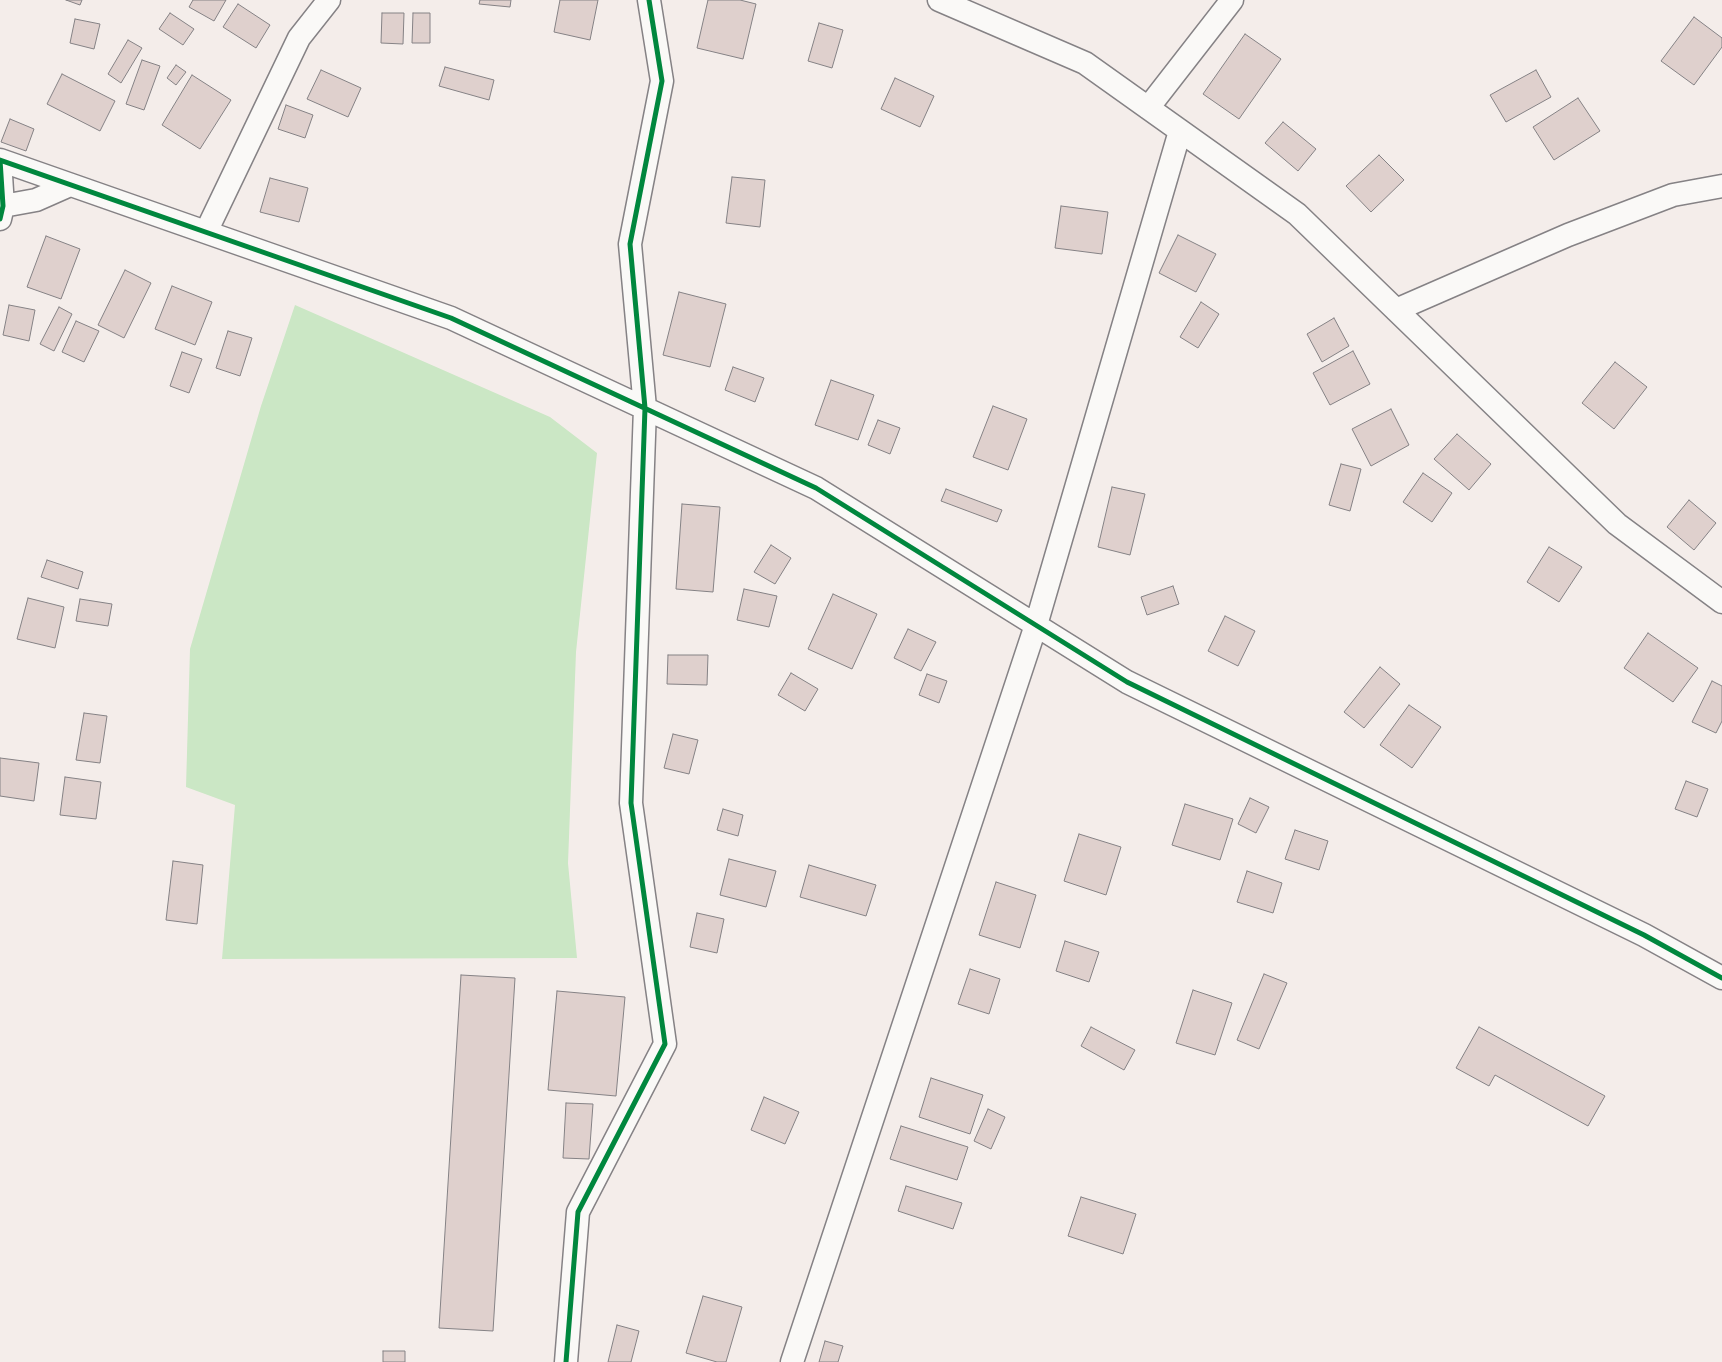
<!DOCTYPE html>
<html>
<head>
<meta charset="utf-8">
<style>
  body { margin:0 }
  canvas { display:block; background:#f4edea }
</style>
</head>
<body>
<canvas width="1722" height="1362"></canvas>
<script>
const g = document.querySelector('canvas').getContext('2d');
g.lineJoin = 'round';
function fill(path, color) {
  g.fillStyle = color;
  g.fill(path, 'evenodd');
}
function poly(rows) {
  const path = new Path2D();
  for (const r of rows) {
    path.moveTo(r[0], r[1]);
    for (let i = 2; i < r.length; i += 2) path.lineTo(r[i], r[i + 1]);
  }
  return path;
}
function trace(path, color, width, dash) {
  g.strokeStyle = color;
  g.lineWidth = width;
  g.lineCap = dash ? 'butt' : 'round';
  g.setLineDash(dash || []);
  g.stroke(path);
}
fill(poly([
  [295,305,550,417,597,453,576,652,568,863,577,958,222,959,235,805,186,787,190,649,261,406]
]), '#cbe7c5');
const building = poly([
  [66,0,82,0,80,5,66,0],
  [193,0,226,0,214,21,189,7,193,0],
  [480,0,511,0,510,7,479,4,480,0],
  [560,0,598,0,590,40,554,32,560,0],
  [708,0,740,0,756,4,743,59,697,48,708,0],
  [238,4,270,25,256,48,223,27,238,4],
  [170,13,194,29,183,45,159,29,170,13],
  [382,13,404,13,403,44,381,43,382,13],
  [413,13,430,13,430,43,412,43,413,13],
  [1694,17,1722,38,1722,47,1694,85,1661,61,1694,17],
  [75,19,100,24,94,49,70,43,75,19],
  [819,23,843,30,832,68,808,61,819,23],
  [1245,34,1281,59,1239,119,1203,94,1245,34],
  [128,40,142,48,121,83,108,74,128,40],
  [142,60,160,66,144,110,126,104,142,60],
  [176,65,186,72,176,85,167,78,176,65],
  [445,67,494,80,489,100,439,86,445,67],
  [321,70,361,88,348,117,307,99,321,70],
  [1536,70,1551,97,1506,122,1490,95,1536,70],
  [62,74,115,101,100,131,47,104,62,74],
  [192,75,231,100,200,149,162,125,192,75],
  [895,78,934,96,920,127,881,109,895,78],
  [1578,98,1600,131,1554,160,1533,127,1578,98],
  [286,105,313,115,305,138,278,129,286,105],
  [10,119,34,129,26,151,1,142,10,119],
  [1283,122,1316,149,1298,171,1265,143,1283,122],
  [1379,155,1404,180,1371,212,1346,186,1379,155],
  [732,177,765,180,760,227,726,223,732,177],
  [270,178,308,188,299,222,260,212,270,178],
  [1061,206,1108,212,1102,254,1055,248,1061,206],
  [1178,235,1216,254,1196,292,1159,273,1178,235],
  [46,236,80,249,61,299,27,287,46,236],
  [125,270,151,283,124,338,98,325,125,270],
  [172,286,212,302,195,345,155,329,172,286],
  [679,292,726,304,710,367,663,355,679,292],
  [1201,302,1219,314,1198,348,1180,337,1201,302],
  [9,305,35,310,29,341,3,335,9,305],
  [59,307,72,314,54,351,40,344,59,307],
  [1334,318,1349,346,1322,362,1307,334,1334,318],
  [76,321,99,331,84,362,62,352,76,321],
  [228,331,252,338,240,376,216,368,228,331],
  [1353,351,1370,384,1330,405,1313,373,1353,351],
  [182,352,202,359,189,393,170,386,182,352],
  [1615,362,1647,387,1614,429,1582,403,1615,362],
  [733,367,764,378,755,402,725,390,733,367],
  [831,380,874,395,858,440,815,425,831,380],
  [993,406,1027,419,1008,470,973,457,993,406],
  [1391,409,1409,445,1371,466,1352,429,1391,409],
  [878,420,900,428,890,454,868,445,878,420],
  [1457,434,1491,464,1469,490,1434,459,1457,434],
  [1341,464,1361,469,1350,511,1329,505,1341,464],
  [1423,473,1452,493,1432,522,1403,502,1423,473],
  [1112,487,1145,494,1130,555,1098,547,1112,487],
  [946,489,1002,510,997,522,941,501,946,489],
  [1689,500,1716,523,1694,550,1667,527,1689,500],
  [682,504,720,507,713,592,676,589,682,504],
  [771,545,791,558,775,584,754,572,771,545],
  [1549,547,1582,567,1559,602,1527,582,1549,547],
  [47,560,83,572,78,589,41,577,47,560],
  [1173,586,1179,604,1147,615,1141,597,1173,586],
  [744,589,777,596,769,627,737,620,744,589],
  [833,594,877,614,852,669,808,649,833,594],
  [28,598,64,607,55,648,17,639,28,598],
  [80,599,112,604,108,626,76,621,80,599],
  [1225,616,1255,631,1238,666,1208,651,1225,616],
  [908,629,936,642,921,671,894,658,908,629],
  [1648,633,1698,668,1673,702,1624,668,1648,633],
  [668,655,708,655,707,685,667,684,668,655],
  [1380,667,1400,684,1364,728,1344,712,1380,667],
  [791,673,818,689,805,711,778,695,791,673],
  [927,674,947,681,939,703,919,695,927,674],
  [1712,681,1722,686,1722,721,1716,733,1692,722,1712,681],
  [1409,705,1441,727,1412,768,1380,745,1409,705],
  [84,713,107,716,100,763,76,760,84,713],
  [673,734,698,740,689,774,664,768,673,734],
  [0,758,39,763,34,801,0,796,0,758],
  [65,777,101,782,96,819,60,815,65,777],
  [1686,781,1708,789,1697,817,1675,809,1686,781],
  [1250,798,1269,807,1256,833,1238,824,1250,798],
  [1185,804,1233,819,1220,860,1172,845,1185,804],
  [723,809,743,815,738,836,717,830,723,809],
  [1295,830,1328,841,1319,870,1285,859,1295,830],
  [1079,834,1121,847,1106,895,1064,881,1079,834],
  [729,859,776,871,766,907,720,895,729,859],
  [173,861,203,865,197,924,166,920,173,861],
  [809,865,876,885,866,916,800,897,809,865],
  [1247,871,1282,883,1273,913,1237,902,1247,871],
  [996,882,1036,895,1020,948,979,935,996,882],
  [697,913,724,919,717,953,690,947,697,913],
  [1065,941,1099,952,1089,982,1056,971,1065,941],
  [970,969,1000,979,989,1014,958,1004,970,969],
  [1264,974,1287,983,1259,1049,1237,1040,1264,974],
  [461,975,515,978,493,1331,439,1328,461,975],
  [1193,990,1232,1003,1215,1055,1176,1043,1193,990],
  [557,991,625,997,616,1096,548,1090,557,991],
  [1091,1027,1135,1050,1124,1070,1081,1046,1091,1027],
  [1479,1027,1605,1096,1588,1126,1495,1075,1489,1086,1456,1068,1479,1027],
  [931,1078,983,1095,970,1134,919,1117,931,1078],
  [764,1097,799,1112,785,1144,751,1130,764,1097],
  [566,1103,593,1104,589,1159,563,1158,566,1103],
  [988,1109,1005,1117,991,1149,974,1141,988,1109],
  [901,1126,968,1147,957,1180,890,1159,901,1126],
  [906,1186,962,1203,953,1229,898,1211,906,1186],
  [1081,1197,1136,1214,1123,1254,1068,1236,1081,1197],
  [703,1296,742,1307,726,1362,717,1362,686,1353,703,1296],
  [617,1325,639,1331,631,1362,608,1362,617,1325],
  [825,1341,843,1346,838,1362,819,1362,825,1341],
  [383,1351,405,1351,405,1362,383,1362,383,1351]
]);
fill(building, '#dfd0cd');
trace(building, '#858285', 1);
const minor = poly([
  [939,0,1085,63,1297,214,1617,524,1722,602],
  [1148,108,1232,0],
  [3,206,36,200,70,185],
  [0,219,3,206,0,160,451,318,816,488,1127,682,1644,935,1722,978],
  [206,232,299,38,329,0],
  [1396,310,1568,235,1673,195,1722,186],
  [566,1362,578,1212,665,1044,631,803,645,408,630,244,662,81,649,0],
  [792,1362,1036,625,1180,131]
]);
trace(minor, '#858285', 25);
trace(minor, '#faf9f7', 22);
trace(poly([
  [0,219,3,206,0,160,451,318,816,488,1127,682,1644,935,1722,978],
  [566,1362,578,1212,665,1044,631,803,645,408,630,244,662,81,649,0]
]), '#00873e', 5);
</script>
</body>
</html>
